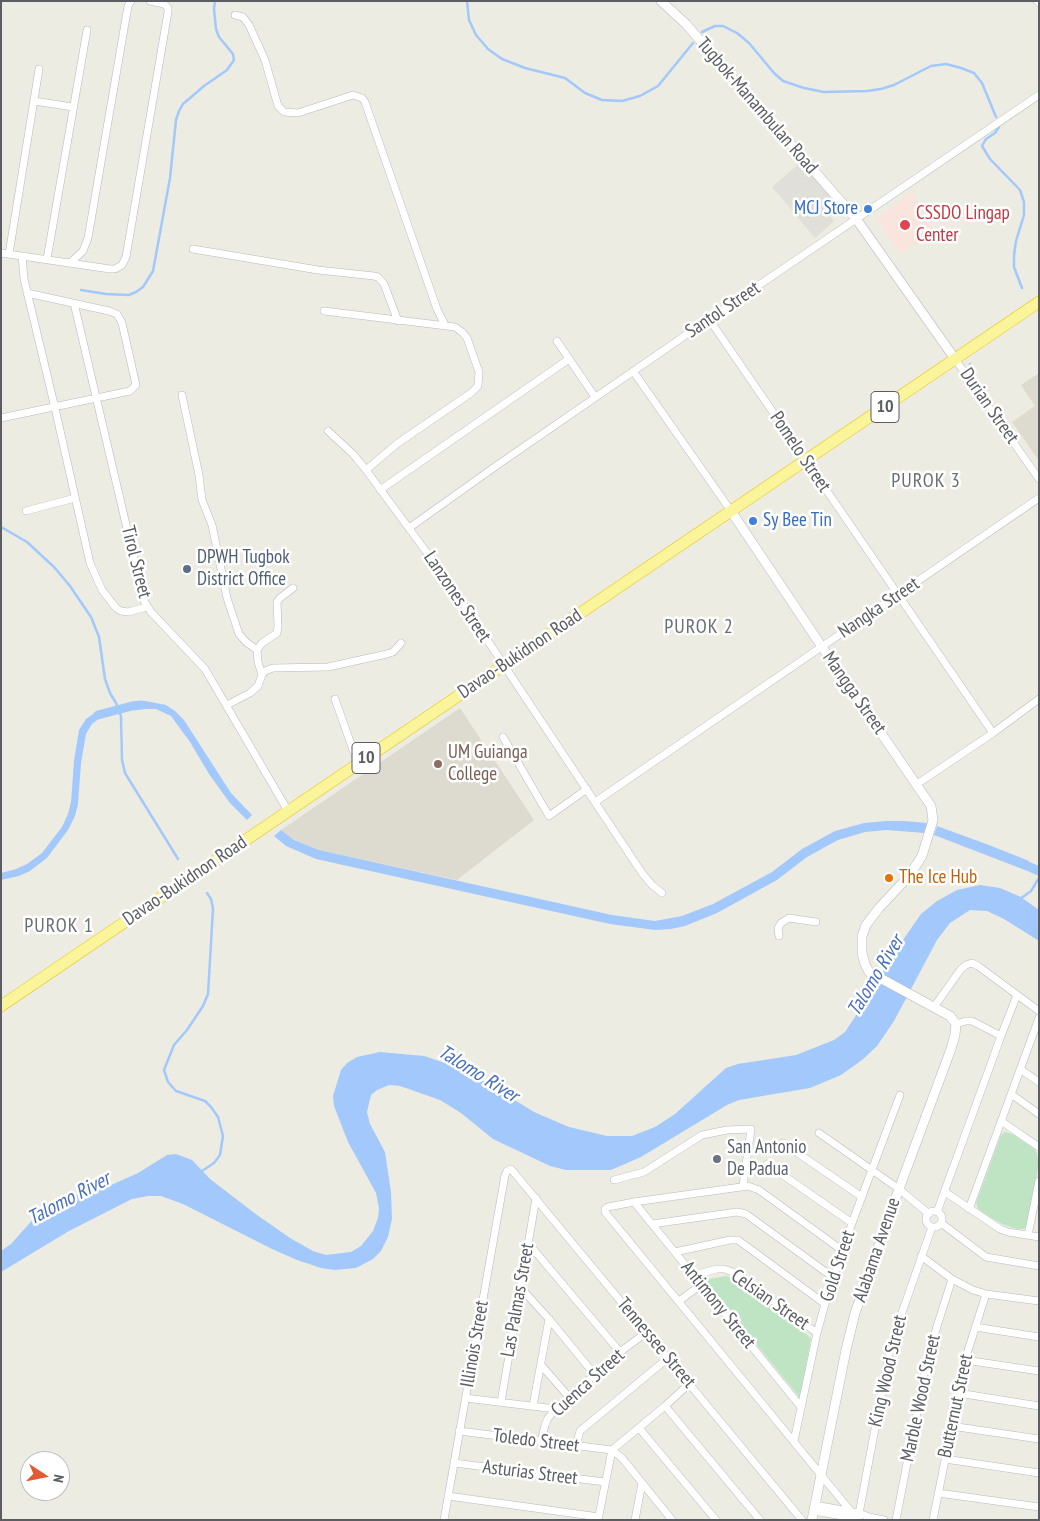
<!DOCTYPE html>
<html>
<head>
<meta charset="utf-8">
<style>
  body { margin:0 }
  #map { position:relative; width:1040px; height:1521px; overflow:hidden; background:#edece2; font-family:"PT Sans Narrow",sans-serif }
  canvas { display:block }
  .frame { position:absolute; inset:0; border:2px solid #5a5d62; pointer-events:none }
  .north { position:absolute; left:20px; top:1451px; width:50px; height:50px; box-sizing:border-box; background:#fff; border:1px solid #bdbec0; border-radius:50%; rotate:101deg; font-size:14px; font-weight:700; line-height:20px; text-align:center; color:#5a5d62 }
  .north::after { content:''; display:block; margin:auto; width:18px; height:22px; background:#e35932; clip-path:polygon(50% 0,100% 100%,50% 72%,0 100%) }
</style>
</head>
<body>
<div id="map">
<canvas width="1040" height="1521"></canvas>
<div class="frame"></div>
<div class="north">N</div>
</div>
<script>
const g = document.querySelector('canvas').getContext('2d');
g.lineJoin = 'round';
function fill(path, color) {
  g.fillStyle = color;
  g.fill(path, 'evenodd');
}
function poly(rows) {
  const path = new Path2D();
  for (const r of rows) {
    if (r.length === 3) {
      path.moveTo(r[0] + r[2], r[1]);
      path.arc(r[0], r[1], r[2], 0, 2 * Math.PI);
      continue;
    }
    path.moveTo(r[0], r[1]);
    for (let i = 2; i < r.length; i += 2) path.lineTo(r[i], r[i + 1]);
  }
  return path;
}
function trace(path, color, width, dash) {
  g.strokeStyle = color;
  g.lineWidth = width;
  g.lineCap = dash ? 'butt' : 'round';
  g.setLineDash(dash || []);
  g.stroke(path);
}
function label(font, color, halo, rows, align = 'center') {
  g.font = font + ' "PT Sans Narrow",sans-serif';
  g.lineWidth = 5;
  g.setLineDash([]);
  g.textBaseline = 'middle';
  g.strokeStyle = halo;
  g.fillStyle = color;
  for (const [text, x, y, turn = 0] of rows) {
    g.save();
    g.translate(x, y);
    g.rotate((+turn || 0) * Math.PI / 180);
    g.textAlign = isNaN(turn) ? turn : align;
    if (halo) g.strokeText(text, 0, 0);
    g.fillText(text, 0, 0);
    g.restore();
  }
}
fill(poly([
  [801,162,840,207,830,216,834,221,815,238,772,187]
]), '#e0dfda');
fill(poly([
  [1039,373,1039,461,1012,422,1035,406,1021,385],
  [460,708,534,820,457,880,319,850,294,840,281,830]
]), '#dddbd0');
fill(poly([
  [913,192,934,232,900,254,876,218]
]), '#fae5de');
fill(poly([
  [1005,1132,1012,1134,1035,1149,1037,1154,1039,1163,1027,1225,1024,1229,1017,1229,1002,1224,991,1218,978,1209,976,1203,1001,1135],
  [726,1276,733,1278,811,1338,800,1398,704,1280]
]), '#bfe4c4');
fill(poly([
  [146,701,166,705,175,711,184,720,231,793,252,815,247,820,230,803,209,774,190,742,171,716,156,709,132,709,131,702],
  [108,708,110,715,100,718,92,724,86,734,81,763,78,804,75,816,68,830,47,858,30,871,19,876,1,880,1,873,16,869,27,864,42,853,62,827,68,814,71,802,74,761,79,730,86,719,96,712],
  [886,821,904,821,927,823,925,833,886,830,865,832,838,840,807,857,777,880,717,913,685,926,671,929,655,930,610,924,316,859,286,846,274,836,281,830,294,840,319,850,612,915,655,921,682,916,713,904,772,872,802,849,835,831,864,823],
  [937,826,989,845,1029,861,1025,870,934,835],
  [980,885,1000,888,1021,897,1039,910,1039,941,1004,919,987,911,970,910,950,923,937,940,894,1021,877,1046,862,1060,841,1075,810,1088,739,1100,727,1105,641,1157,611,1170,566,1170,550,1166,493,1139,461,1113,440,1100,400,1086,389,1085,377,1090,371,1095,367,1112,370,1124,385,1152,391,1192,392,1219,388,1237,381,1251,373,1259,356,1268,335,1270,321,1268,297,1260,272,1249,183,1204,161,1196,148,1196,132,1199,69,1231,1,1272,1,1251,11,1244,45,1206,59,1198,100,1190,138,1173,167,1155,176,1154,192,1160,210,1179,257,1215,290,1238,313,1251,326,1255,351,1252,361,1246,373,1231,378,1218,379,1208,376,1193,348,1142,334,1106,333,1096,341,1070,347,1063,357,1057,380,1052,424,1056,466,1070,534,1112,569,1127,607,1136,632,1136,655,1127,675,1114,726,1068,738,1064,796,1055,834,1040,845,1032,855,1017,889,960,921,914,937,901,957,890]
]), '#a3c8fc');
trace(poly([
  [467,1,469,20,476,35,488,49,502,59,525,68,565,78,585,93,602,100,622,101,640,96,658,86,693,43],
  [702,32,715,26,723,26,737,33,749,43,774,73,783,81,804,88,824,92,867,91,881,89,894,85,931,66,946,64,961,68,974,73,982,83,996,117],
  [999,127,995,133,986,139,982,146,990,159,1020,190,1024,202,1024,215,1016,241,1014,255,1014,267,1022,288],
  [81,290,106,294,129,295,136,292,143,287,153,271,170,178,176,120,179,111,183,104,204,86,227,70,234,60,233,54,219,37,216,29,214,9,215,1],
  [970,364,974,369],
  [1,527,27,542,54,567,70,586,91,617,99,637,105,679,110,693,116,703,121,716,122,760,125,773,178,859],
  [1020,899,1031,891,1039,878],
  [202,1171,214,1163,220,1155,223,1136,218,1117,211,1107,205,1101,176,1091,168,1082,164,1070,174,1045,187,1030,203,1006,208,994,213,909,211,899,207,893]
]), '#a3c8fc', 2.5);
trace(poly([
  [98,715,132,706,142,705],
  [1016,861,1039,871]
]), '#a3c8fc', 9);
const minor = poly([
  [1037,1,1039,3],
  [235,15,243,17,249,25,265,60,278,106,284,112,298,113,353,95,362,98,365,102,437,309,445,325],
  [34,101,73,107],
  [193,249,318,270,374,276,378,277,384,284,398,321],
  [1,253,110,269,115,269,122,265,126,257,168,12,168,8,164,4,150,1],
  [9,254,39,69],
  [22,256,24,279,55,408,90,563,102,590,116,608,121,611,128,612,147,607],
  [47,259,87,30],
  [71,262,83,251,88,238,128,6,131,1],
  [74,303,144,601,151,612,205,669,288,811],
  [324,311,455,327,462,332,467,338,479,372,478,386,471,393,398,443,366,470],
  [709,319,993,733],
  [557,341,595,397],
  [955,359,1039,479],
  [633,371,731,511],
  [182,395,199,475,202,500,212,525,227,598,239,634,246,642,257,650],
  [1,418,130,391,136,385,122,323,117,314,109,311,27,293],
  [328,431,353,454,366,470,450,584,642,873,652,885,662,893],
  [380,490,569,359],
  [26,511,75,498],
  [409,528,496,466,709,319,1039,95],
  [262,675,265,671,273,668,328,667,387,654,393,652,401,643],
  [335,699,358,764],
  [227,705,250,693,258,686,262,675,258,662,257,650,262,643,277,633,278,626,277,602,280,598,293,588],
  [503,737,549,816,587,789],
  [917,784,993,733,1039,699],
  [595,802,1039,498],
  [779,936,778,928,781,923,789,918,816,922],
  [934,1007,961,969,966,965,972,963,978,966,1039,1011],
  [956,1024,966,1021,972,1021,1001,1036],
  [1020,1069,1039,1082],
  [1011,1094,1039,1114],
  [1001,1121,1039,1147],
  [819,1133,899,1189,929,1214],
  [783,1143,862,1197],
  [767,1164,852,1223],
  [614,1180,644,1172,702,1135,727,1130,751,1129,743,1185],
  [945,1192,1000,1229,1008,1232,1039,1237],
  [634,1202,801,1407],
  [969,1209,1039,1018],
  [934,1219,8],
  [937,1212,1001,1036,1017,995],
  [941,1223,986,1257,1039,1266],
  [652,1224,737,1212,746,1214,834,1278],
  [1028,1235,1039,1181],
  [528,1243,620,1352],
  [843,1251,759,1190,748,1186,634,1202,608,1207,605,1209,605,1212,858,1520],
  [675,1252,730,1240,738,1240,825,1304],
  [921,1256,952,1279,973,1290,986,1294,1039,1301],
  [694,1275,717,1269,724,1269,733,1272,817,1333],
  [520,1287,549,1319,595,1375],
  [679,1301,702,1284],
  [975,1327,1039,1337],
  [965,1360,1039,1371],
  [541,1365,569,1397],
  [958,1393,1039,1406],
  [465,1398,556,1409],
  [501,1402,536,1198],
  [533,1406,549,1319],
  [665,1406,760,1520],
  [951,1426,1039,1439],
  [639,1428,716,1520],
  [459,1431,612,1450,622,1458,672,1520],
  [794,1441,817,1333,825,1304,852,1223,900,1095],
  [541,1442,545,1425,548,1418,556,1409,620,1352,647,1332],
  [576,1446,580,1431,668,1358],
  [945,1459,1039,1473],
  [454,1463,605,1482],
  [938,1493,1039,1507],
  [448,1496,599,1517],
  [815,1505,859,1513,869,1517,884,1520],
  [814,1511,859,1519],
  [858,1519,891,1344,932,1227],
  [444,1520,505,1175,507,1171,511,1169,802,1520],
  [598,1520,612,1450,665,1406,690,1383],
  [635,1520,642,1483],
  [896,1520,928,1355,952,1279],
  [933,1520,965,1360,986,1294]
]);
const tertiary = poly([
  [661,1,686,24,857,220,955,359],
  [731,511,822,647,931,806,933,820,922,856,909,876,879,908,866,925,862,936,862,953,865,964,869,972,950,1016,956,1024,955,1035,951,1049,899,1189,855,1313,846,1350,812,1520]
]);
const trunk = poly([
  [1,1006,1039,302]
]);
trace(minor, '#b7b9be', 8);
trace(tertiary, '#b7b9be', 10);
trace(trunk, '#e7c207', 12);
trace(minor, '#fff', 7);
trace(tertiary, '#fff', 9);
trace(trunk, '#faf49a', 11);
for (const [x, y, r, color] of [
  [868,209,5,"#3f7fe0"],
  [905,225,6,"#e0444e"],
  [753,521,5,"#3f7fe0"],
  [187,569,5,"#5c6f8a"],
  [438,764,5,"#8d6e63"],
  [889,878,5,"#e8710a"],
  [717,1159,5,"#6b7280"]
]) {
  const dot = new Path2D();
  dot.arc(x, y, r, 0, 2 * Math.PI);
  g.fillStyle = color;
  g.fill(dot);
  trace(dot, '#fff', 2);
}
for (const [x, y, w] of [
  [885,407,28],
  [366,758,28]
]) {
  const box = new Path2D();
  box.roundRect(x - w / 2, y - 15.5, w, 31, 4);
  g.fillStyle = '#fff';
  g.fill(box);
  trace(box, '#5a5d62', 1);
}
label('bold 18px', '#5a5d62', null, [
  ["10",885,407],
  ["10",366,758]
]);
label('19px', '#5a5d62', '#fff', [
  ["Tugbok-Manambulan Road",757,106,49],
  ["Santol Street",723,310,-34],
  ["Durian Street",989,406,55],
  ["Pomelo Street",800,452,56],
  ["Tirol Street",136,562,76],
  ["Lanzones Street",457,597,56],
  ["Nangka Street",879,608,-34],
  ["Davao-Bukidnon Road",520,654,-34],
  ["Mangga Street",854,693,55],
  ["Davao-Bukidnon Road",185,881,-34],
  ["Alabama Avenue",877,1250,-71],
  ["Gold Street",838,1266,-72],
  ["Las Palmas Street",518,1300,-80],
  ["Celsian Street",770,1300,35],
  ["Antimony Street",718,1305,51],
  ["Tennessee Street",656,1343,50],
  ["Illinois Street",475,1344,-80],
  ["King Wood Street",888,1371,-77],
  ["Cuenca Street",588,1383,-42],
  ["Marble Wood Street",921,1398,-78],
  ["Butternut Street",956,1406,-78],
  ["Toledo Street",536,1441,7],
  ["Asturias Street",530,1473,7]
]);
label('19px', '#366cbe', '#fff', [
  ["MCJ Store",858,209],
  ["Sy Bee Tin",763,521,"left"]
], 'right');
label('19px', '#be3a42', '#fff', [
  ["CSSDO Lingap",916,214],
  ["Center",916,236]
], 'left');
label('19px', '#4e5e75', '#fff', [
  ["DPWH Tugbok",197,558],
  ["District Office",197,580]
], 'left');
label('19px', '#785e54', '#fff', [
  ["UM Guianga",448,753],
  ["College",448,775]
], 'left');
label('19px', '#c56008', '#fff', [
  ["The Ice Hub",899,878]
], 'left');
label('19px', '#5b616d', '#fff', [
  ["San Antonio",727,1148],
  ["De Padua",727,1170]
], 'left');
g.letterSpacing = '1px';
label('20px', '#6b6f74', '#fff', [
  ["PUROK 3",926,481],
  ["PUROK 2",699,627],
  ["PUROK 1",59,926]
]);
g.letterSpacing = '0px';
label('italic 20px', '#466fbf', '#fff', [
  ["Talomo River",876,976,-59],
  ["Talomo River",478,1074,32],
  ["Talomo River",69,1199,-28]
]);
</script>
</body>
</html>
